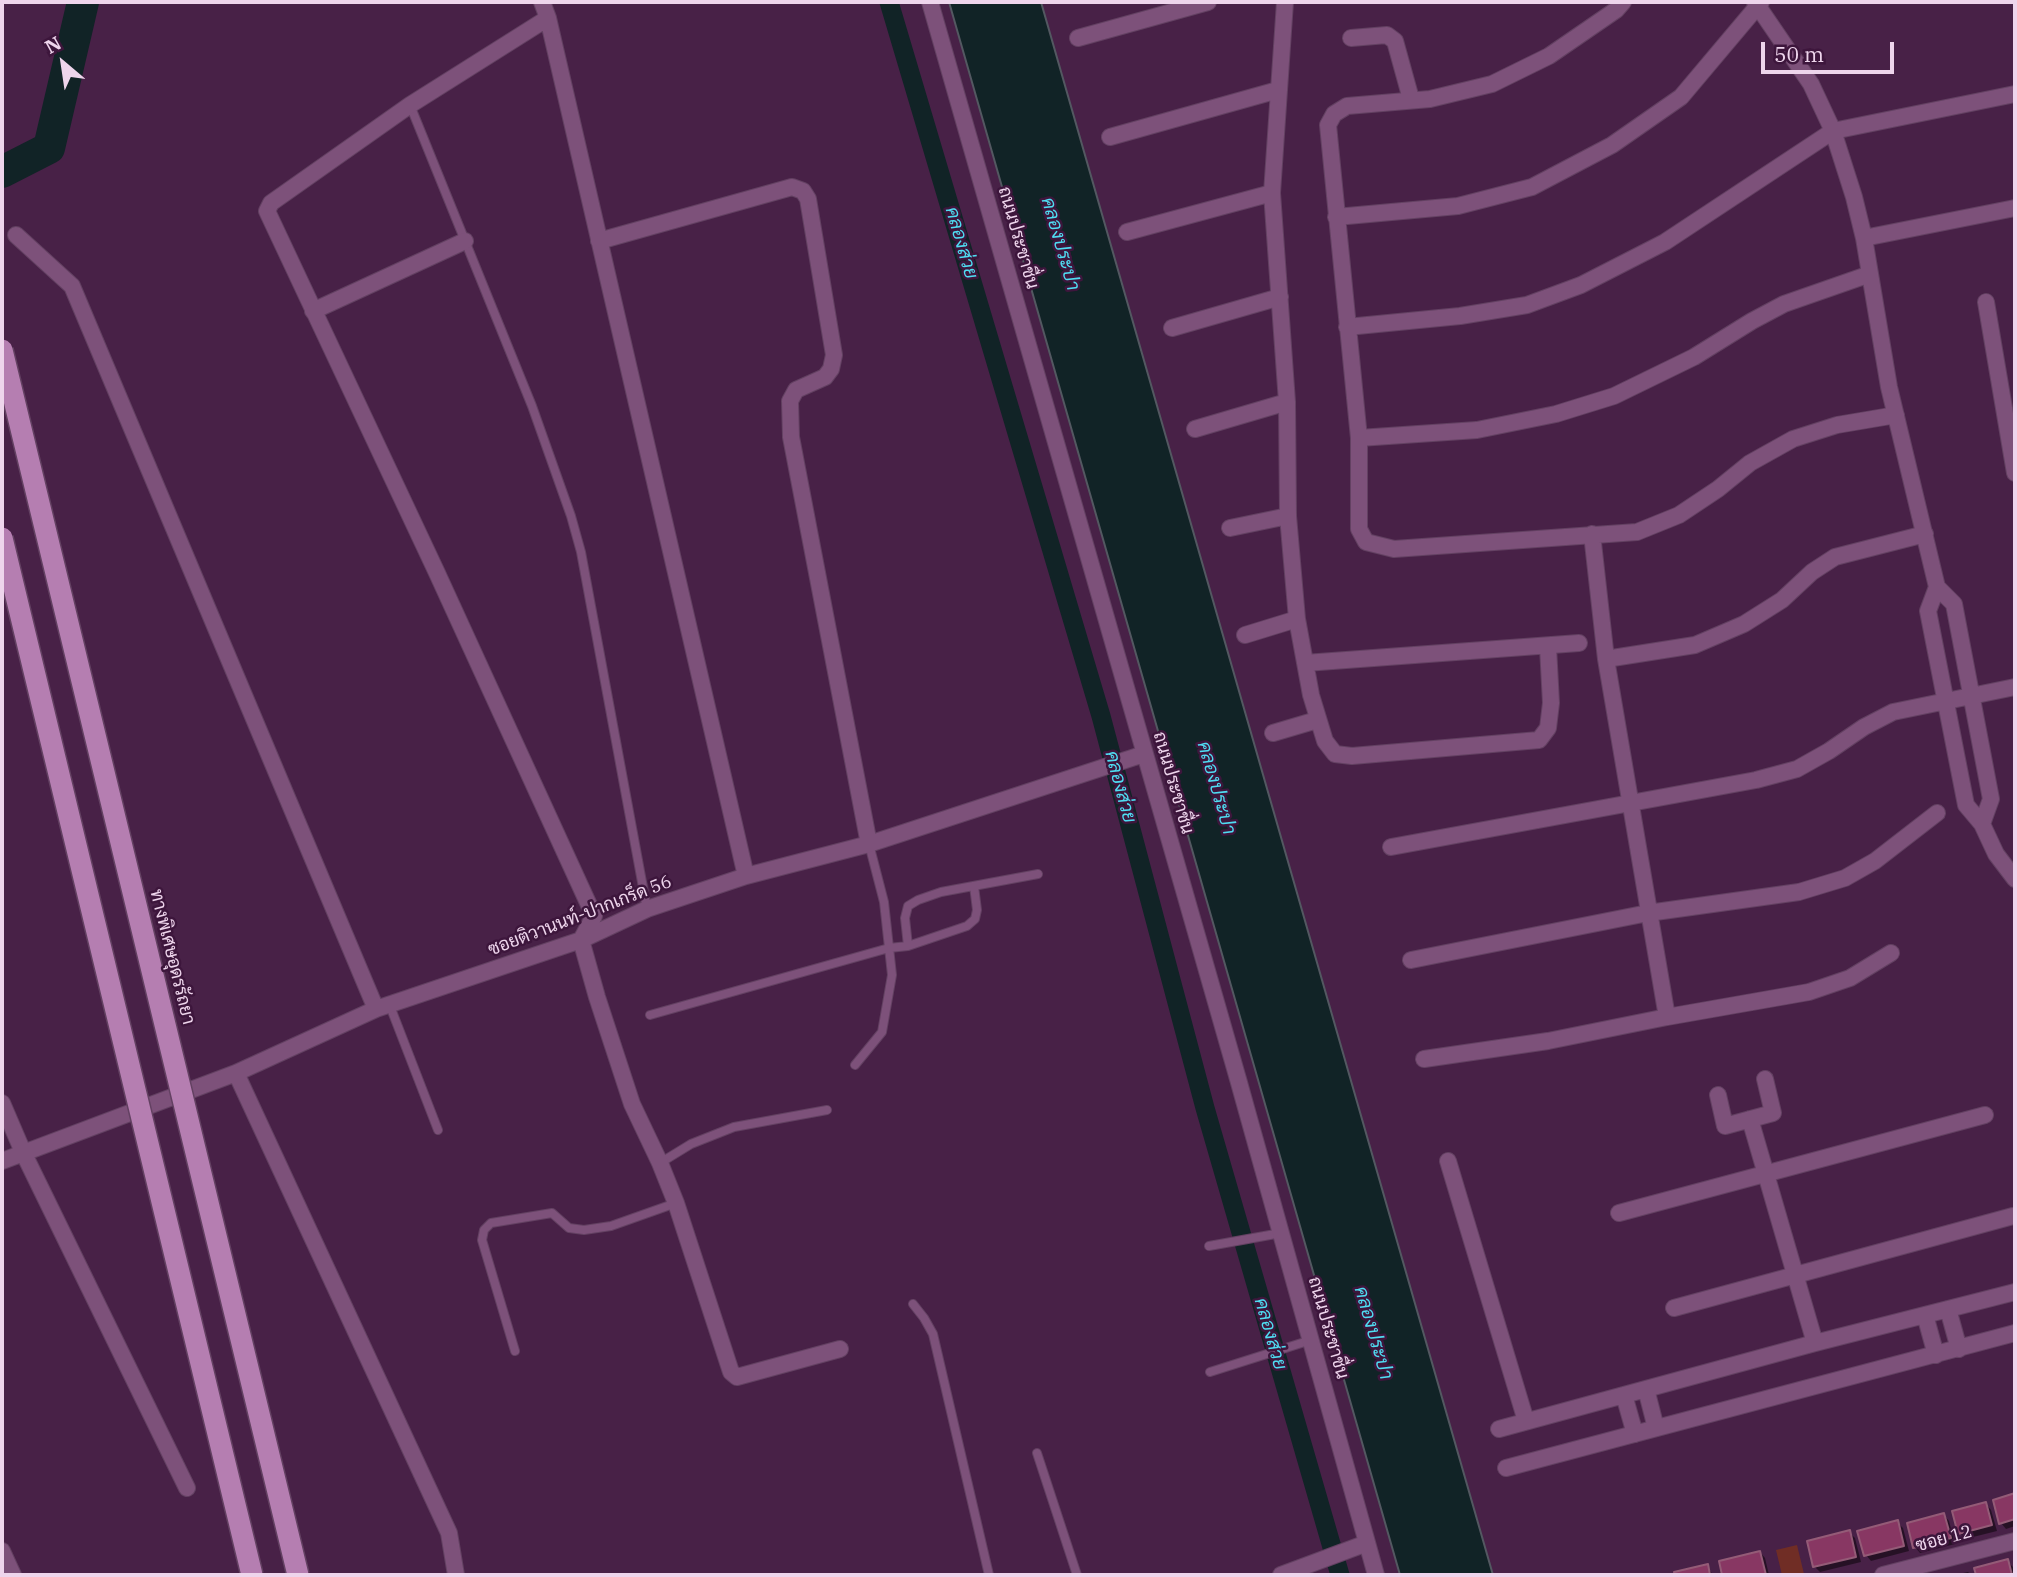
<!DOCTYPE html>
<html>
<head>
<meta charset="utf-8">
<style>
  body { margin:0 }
  #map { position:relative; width:2017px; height:1577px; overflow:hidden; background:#482147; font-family:"IBM Plex Serif",serif }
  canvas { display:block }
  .frame { position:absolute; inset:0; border:4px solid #eed5ec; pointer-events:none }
  .north { position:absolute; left:28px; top:28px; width:70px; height:70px; -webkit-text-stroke:5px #3d163c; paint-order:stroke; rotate:331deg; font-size:19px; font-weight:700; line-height:28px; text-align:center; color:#eed5ec }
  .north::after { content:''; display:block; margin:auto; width:24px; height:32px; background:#eed5ec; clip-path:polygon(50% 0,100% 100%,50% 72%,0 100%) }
  .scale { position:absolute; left:1761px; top:42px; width:133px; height:32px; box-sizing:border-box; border:4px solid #eed5ec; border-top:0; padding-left:9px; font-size:21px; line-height:24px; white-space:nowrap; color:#eed5ec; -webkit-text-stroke:5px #3d163c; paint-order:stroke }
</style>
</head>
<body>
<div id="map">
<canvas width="2017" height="1577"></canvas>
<div class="frame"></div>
<div class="north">N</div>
<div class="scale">50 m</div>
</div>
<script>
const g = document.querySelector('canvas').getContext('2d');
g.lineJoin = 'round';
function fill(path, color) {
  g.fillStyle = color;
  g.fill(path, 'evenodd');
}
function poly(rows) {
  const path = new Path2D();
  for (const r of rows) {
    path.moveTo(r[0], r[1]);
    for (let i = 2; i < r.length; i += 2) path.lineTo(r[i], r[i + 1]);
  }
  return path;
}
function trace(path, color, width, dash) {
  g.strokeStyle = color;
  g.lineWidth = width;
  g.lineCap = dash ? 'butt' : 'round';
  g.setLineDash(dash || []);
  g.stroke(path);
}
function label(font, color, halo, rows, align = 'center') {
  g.font = font + ' "IBM Plex Serif",Sarabun,serif';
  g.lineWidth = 5;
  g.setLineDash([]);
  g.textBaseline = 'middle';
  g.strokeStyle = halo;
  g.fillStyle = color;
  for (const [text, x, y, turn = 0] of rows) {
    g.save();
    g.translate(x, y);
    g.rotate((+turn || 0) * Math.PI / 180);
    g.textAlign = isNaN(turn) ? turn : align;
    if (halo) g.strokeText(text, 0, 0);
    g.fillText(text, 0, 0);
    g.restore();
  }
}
fill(poly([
  [1797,1545,1804,1574,1782,1575,1776,1550]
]), '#702d25');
const water = poly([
  [949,2,1041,2,1493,1575,1400,1575,949,2]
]);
fill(water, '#112326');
trace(water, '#535861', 2);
fill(poly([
  [2015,1495,2015,1526,2006,1529,2001,1523,1995,1501],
  [1986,1504,1991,1510,1997,1531,1965,1539,1960,1533],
  [1944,1515,1949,1521,1955,1544,1920,1553,1915,1547],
  [1897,1522,1903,1528,1909,1551,1871,1561,1866,1555],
  [1849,1532,1855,1538,1861,1562,1820,1572,1815,1567],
  [1760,1552,1765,1558,1769,1575,1724,1575,1721,1562],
  [2007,1561,2013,1567,2015,1575,1978,1575,1976,1569],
  [1707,1566,1713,1575,1677,1575,1676,1573],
  [1968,1572,1971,1575,1953,1575]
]), '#0007');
trace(poly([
  [889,2,1101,716,1205,1108,1340,1575]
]), '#112326', 19);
trace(poly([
  [2,172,49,148,83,2]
]), '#112326', 32);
const building = poly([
  [2015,1493,2015,1519,1999,1524,1993,1500,2015,1493],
  [1986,1502,1992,1525,1958,1534,1952,1511,1986,1502],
  [1944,1513,1951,1538,1913,1548,1907,1523,1944,1513],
  [1898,1520,1904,1546,1864,1556,1857,1531,1898,1520],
  [1850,1530,1856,1557,1813,1567,1807,1541,1850,1530],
  [1760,1551,1766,1575,1722,1575,1719,1561,1760,1551],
  [2008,1559,2012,1575,1976,1575,1974,1568,2008,1559],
  [1708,1564,1710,1575,1675,1575,1674,1572,1708,1564]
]);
fill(building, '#883763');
trace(building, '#945b77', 2);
const lane = poly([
  [410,105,532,406,571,516,581,552,647,909],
  [908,946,905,918,908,906,918,900,941,892,1038,874],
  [390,1006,438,1130],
  [650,1015,889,948,908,946,967,926,975,919,977,910,974,886],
  [855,1065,882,1032,892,975,884,902,869,844],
  [660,1163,691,1144,734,1127,827,1110],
  [1209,1246,1281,1233],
  [913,1304,924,1318,933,1334,989,1575],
  [515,1351,482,1240,484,1230,491,1223,552,1213,569,1228,584,1230,611,1226,676,1203],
  [1210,1372,1311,1340],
  [1037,1453,1077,1575]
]);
const street = poly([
  [542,2,548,18,746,876],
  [930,2,1238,1079,1376,1575],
  [1285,2,1272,193,1287,402,1288,516,1297,619,1311,695,1325,741,1335,754,1352,756,1539,740,1548,728,1551,703,1548,647],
  [1623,2,1616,10,1549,56,1492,84,1430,99,1347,106,1334,114,1328,125,1359,438,1359,529,1366,542,1394,549,1637,532,1679,515,1718,489,1750,463,1793,439,1837,425,1896,415],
  [1755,2,1811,84,1833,131,1854,197,1864,238,1889,387,1937,587,1954,604,1991,799,1982,824],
  [548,18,410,105,271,203,267,211,437,573,594,916,581,940,597,997,632,1104,660,1163,676,1203,731,1372,737,1377,840,1349],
  [1078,38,1208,2],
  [1351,38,1387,35,1395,41,1411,99],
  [1110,137,1278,90],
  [1336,217,1458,206,1532,187,1612,145,1681,97,1761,2],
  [1127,232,1272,193],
  [16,235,72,286,376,1009],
  [1864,238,2015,208],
  [599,241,792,187,803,191,808,199,834,355,831,369,825,377,796,390,790,401,791,437,869,844],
  [1986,302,2015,473],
  [313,311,465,241],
  [1347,327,1460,316,1527,305,1581,285,1665,242,1833,131,2015,94],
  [1172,328,1280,297],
  [1195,429,1287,402],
  [1359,438,1477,430,1556,414,1614,396,1694,357,1752,321,1784,304,1870,274],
  [1230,528,1288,516],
  [1592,534,1606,659,1667,1017],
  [1937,587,1928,611,1966,805,1982,824,1996,854,2015,879],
  [1245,635,1297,619],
  [1606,659,1695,645,1744,624,1782,600,1812,572,1835,557,1925,534],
  [1305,663,1579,643],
  [1273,733,1317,720],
  [1391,847,1756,780,1797,769,1829,751,1864,727,1893,712,2015,687],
  [1411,960,1648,913,1799,892,1845,878,1875,861,1937,813],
  [1424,1059,1548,1041,1667,1017,1809,992,1850,978,1891,953],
  [236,1073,449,1533,456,1575],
  [1718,1095,1725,1126,1773,1113,1765,1079],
  [2,1103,23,1152,187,1488],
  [1750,1119,1815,1343],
  [2,1161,236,1073,376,1009,581,940,647,909,746,876,869,844,1144,754],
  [1448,1161,1526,1421],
  [1619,1213,1985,1115],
  [1674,1308,2013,1216],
  [1948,1309,1959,1349],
  [1925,1315,1936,1355],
  [1646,1389,1656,1428],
  [1624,1395,1635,1434],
  [1499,1429,1815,1343,2015,1292],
  [1506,1468,2015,1333],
  [2,1551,13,1575],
  [1281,1575,1367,1543],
  [1883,1575,2015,1541]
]);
trace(lane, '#634162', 10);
trace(street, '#634162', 18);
trace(lane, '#7d517a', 8);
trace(street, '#7d517a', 16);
const highwayBridge = poly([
  [2,350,298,1575],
  [2,538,252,1575]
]);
trace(highwayBridge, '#634162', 24, []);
trace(highwayBridge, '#b57eb1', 21);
label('18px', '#eed5ec', '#3d163c', [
  ["ถนนประชาชื่น",1018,238,74],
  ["ถนนประชาชื่น",1173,783,74],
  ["ซอยติวานนท์-ปากเกร็ด 56",580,916,-21],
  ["ทางพิเศษอุดรรัถยา",172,957,76],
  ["ถนนประชาชื่น",1328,1328,74],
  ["ซอย 12",1944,1539,-15]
]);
label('italic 19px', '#4fddf2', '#3d163c', [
  ["คลองส่วย",961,243,74],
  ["คลองประปา",1060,244,74],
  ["คลองส่วย",1120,787,75],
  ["คลองประปา",1216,788,74],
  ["คลองประปา",1373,1333,74],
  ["คลองส่วย",1270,1334,74]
]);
</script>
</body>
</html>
